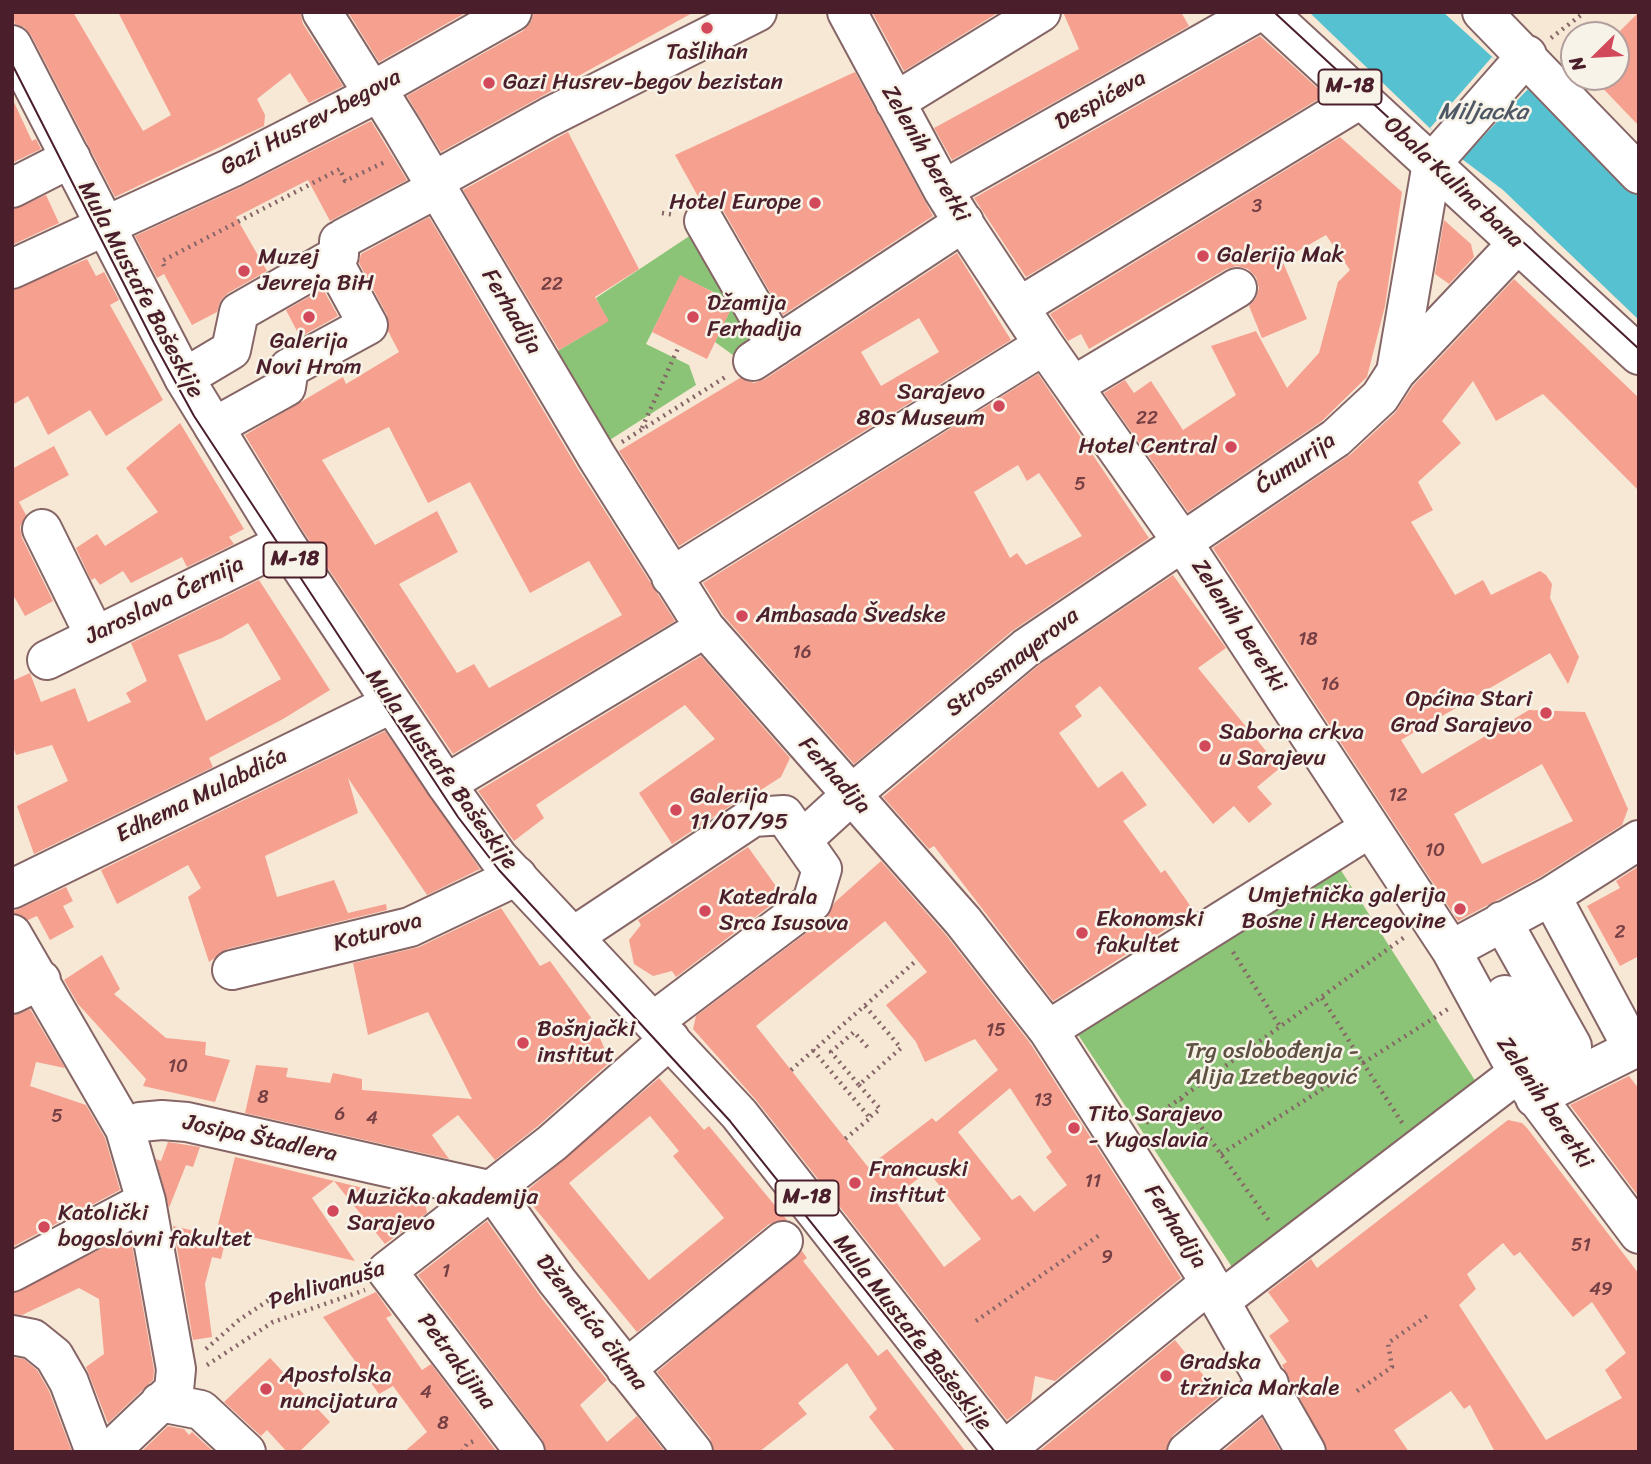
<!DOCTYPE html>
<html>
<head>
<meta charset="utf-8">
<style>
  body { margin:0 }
  #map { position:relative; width:1651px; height:1464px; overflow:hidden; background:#f6e8d5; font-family:Sriracha,sans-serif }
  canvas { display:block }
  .frame { position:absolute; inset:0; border:14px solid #4a1f2b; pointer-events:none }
  .north { position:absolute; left:1560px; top:21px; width:70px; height:70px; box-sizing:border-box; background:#f7f3e8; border:2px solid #b29e9c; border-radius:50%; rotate:246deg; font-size:19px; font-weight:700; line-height:28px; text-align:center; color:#4a1f2b }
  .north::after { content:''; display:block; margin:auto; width:24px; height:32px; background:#d1495b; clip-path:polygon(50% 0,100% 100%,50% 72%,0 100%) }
</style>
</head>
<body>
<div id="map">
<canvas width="1651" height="1464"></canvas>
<div class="frame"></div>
<div class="north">N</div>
</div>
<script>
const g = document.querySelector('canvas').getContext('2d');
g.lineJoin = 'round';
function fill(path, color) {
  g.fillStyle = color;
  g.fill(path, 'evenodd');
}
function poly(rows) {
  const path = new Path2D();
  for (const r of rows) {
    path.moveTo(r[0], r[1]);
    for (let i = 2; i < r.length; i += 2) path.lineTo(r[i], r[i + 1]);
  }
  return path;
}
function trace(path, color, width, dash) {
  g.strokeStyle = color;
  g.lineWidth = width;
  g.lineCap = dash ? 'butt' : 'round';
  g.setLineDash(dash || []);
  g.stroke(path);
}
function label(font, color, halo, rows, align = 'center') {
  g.font = font + ' Sriracha,sans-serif';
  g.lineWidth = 5;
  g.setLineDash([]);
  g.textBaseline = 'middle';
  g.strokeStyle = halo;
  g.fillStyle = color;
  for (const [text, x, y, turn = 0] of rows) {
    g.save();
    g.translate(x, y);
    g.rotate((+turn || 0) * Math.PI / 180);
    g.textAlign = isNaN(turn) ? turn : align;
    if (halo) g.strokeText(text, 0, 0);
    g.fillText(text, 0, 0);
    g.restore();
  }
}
fill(poly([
  [703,227,768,339,737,358,715,342,734,302,680,276,646,344,689,365,696,385,605,443,556,352,608,321,596,298],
  [1335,861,1476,1082,1232,1267,1075,1030]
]), '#8bc477');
fill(poly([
  [1309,12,1443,12,1590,146,1639,197,1639,320,1503,190,1462,159]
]), '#56c1d1');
fill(poly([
  [1492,57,1528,89,1462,159,1430,128]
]), '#f6e8d5');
fill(poly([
  [12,12,73,12,143,131,171,115,118,12,300,12,303,24,343,86,309,103,290,73,257,99,265,115,264,126,115,197,31,35,24,27,15,24],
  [348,12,467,12,379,62],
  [534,12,694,12,441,152,407,96,523,31,531,22],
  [872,12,999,12,904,71],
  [1063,12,1181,12,1189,26,952,160,934,128,1079,49],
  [1639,12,1639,126,1592,77,1616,77,1616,35],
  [1260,36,1325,95,1026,277,974,198],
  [855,72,933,216,783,315,723,210,714,202,700,200,675,155],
  [12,98,32,141,36,139,41,149,12,163],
  [371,121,407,180,330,221,308,180,236,217,267,271,228,293,221,300,217,312,192,325,164,274,157,278,135,236,241,187],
  [568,132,639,269,595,297,609,321,559,350,463,190],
  [1340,137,1402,192,1385,306,1367,377,1322,421,1188,512,1104,393,1125,380,1134,393,1151,381,1183,430,1236,395,1211,346,1256,331,1287,388,1319,353,1338,282,1350,270,1326,235,1282,260,1307,319,1262,338,1249,306,1256,298,1259,288,1256,277,1248,269,1237,266,1226,269,1089,349,1081,334,1068,341,1050,314],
  [46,195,59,223,12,245,12,210],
  [429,217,578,469,675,621,453,754,303,531,245,435,343,377,346,384,399,352,388,331,387,315,359,263,361,254],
  [389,427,428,503,470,482,530,593,589,561,622,615,489,688,474,664,457,673,399,584,458,552,437,511,375,545,322,460],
  [1444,220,1471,244,1474,257,1449,284,1435,274],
  [957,253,1011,340,679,546,619,451,740,378,754,383,765,379],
  [919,318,939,352,881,386,861,352],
  [87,259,96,276,104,272,119,300,110,305,163,400,106,436,90,410,48,435,28,396,12,405,12,290],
  [680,275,722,297,730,311,707,359,652,332],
  [1514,279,1639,398,1639,491,1543,394,1496,421,1473,381,1442,421,1461,443,1418,482,1433,510,1411,522,1455,595,1483,580,1491,595,1540,571,1546,575,1552,584,1550,598,1579,657,1568,684,1550,653,1401,740,1422,774,1529,710,1585,712,1628,809,1622,825,1540,877,1458,921,1213,548,1351,454,1395,413,1413,386],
  [1542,764,1573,821,1482,864,1454,814],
  [323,289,338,316,300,337,286,310],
  [1038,374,1149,538,1012,631,854,764,723,615,703,583],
  [1018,465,1027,481,1039,473,1082,536,1026,565,1017,553,1010,558,974,492],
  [180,423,244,529,229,537,234,544,187,567,182,557,131,583,123,571,100,585,95,578,91,580,76,548,97,534,105,546,158,512,126,468],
  [54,446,69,475,19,502,26,515,20,527,22,538,53,601,25,616,12,593,12,469],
  [1173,575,1226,648,1198,668,1280,768,1257,787,1272,804,1249,823,1234,806,1213,824,1100,686,1075,706,1082,716,1059,733,1098,788,1122,771,1147,805,1123,821,1161,873,1165,870,1194,911,1053,1001,934,846,929,849,883,797,1039,665],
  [259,580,330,690,283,719,209,758,213,767,34,854,17,806,68,781,52,745,16,755,12,744,12,681,30,673,41,702,75,688,88,722,131,702,126,693,147,681,131,643],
  [248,623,281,679,206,721,178,655,222,638],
  [701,656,790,758,781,777,753,795,741,799,672,844,639,793,715,739,685,705,536,805,544,818,514,841,478,791],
  [385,731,480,869,427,895,348,778,358,813,265,856,277,897,334,880,348,913,386,904,387,910,227,949,209,962,188,897,201,888,188,865,117,904,101,870],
  [748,847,783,896,676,977,672,971,653,976,634,964,629,940,641,925,638,920],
  [881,861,946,935,1030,1043,1181,1278,1055,1381,1035,1376,1031,1401,1007,1420,756,1100,693,1029,696,1016,825,919,835,902],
  [885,921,927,972,886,1005,916,1042,925,1062,975,1039,998,1070,936,1122,932,1118,868,1167,756,1026],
  [1010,1088,1052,1152,1046,1157,1067,1185,1034,1212,1020,1195,1012,1200,958,1132],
  [928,1171,981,1239,944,1267,893,1198],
  [1639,866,1639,956,1620,966,1587,906,1620,888,1616,881],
  [66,887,73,901,63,906,74,927,50,940,37,916,28,920,12,912],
  [501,908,540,966,550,961,592,1019,610,1062,538,1126,495,1160,458,1115,432,1135,449,1159,245,1113,256,1065,288,1068,286,1077,330,1083,333,1073,362,1079,362,1090,472,1099,428,1012,368,1035,353,963,419,947],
  [102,955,120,989,114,994,166,1038,206,1042,205,1055,230,1060,215,1102,143,1086,146,1079,78,1004,64,980],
  [30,1009,65,1068,36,1062,30,1086,86,1105,105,1138,120,1190,12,1247,12,1016],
  [1629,1076,1639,1089,1639,1197,1570,1105],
  [659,1078,704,1130,709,1126,787,1220,769,1224,637,1332,523,1194],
  [650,1116,679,1151,673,1156,724,1218,649,1280,569,1183],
  [1508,1120,1522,1123,1527,1128,1639,1274,1639,1452,1495,1452,1470,1405,1464,1409,1451,1391,1394,1430,1409,1452,1328,1452,1282,1365,1287,1362,1269,1336,1289,1321,1268,1292,1311,1259,1317,1268],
  [1503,1243,1514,1256,1520,1252,1573,1317,1592,1302,1626,1353,1605,1370,1622,1398,1546,1440,1459,1305,1476,1289,1467,1274],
  [168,1142,200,1147,193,1167,186,1165,169,1208,156,1159,161,1161],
  [235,1157,425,1203,427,1213,385,1244,334,1181,312,1198,355,1261,217,1229],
  [487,1221,543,1300,607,1380,580,1405,607,1442,637,1416,665,1452,546,1452,542,1439,418,1275],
  [173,1226,226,1238,221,1259,212,1257,205,1284,212,1337,193,1340],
  [130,1234,154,1370,153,1380,108,1423,86,1367,104,1354,99,1299,79,1288,22,1315,12,1314,12,1294],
  [802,1251,807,1258,803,1261,878,1356,887,1349,966,1452,896,1452,869,1417,877,1409,847,1363,798,1403,807,1414,759,1452,714,1452,710,1438,657,1372],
  [376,1292,392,1315,386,1318,422,1370,431,1364,497,1452,404,1452,427,1432,393,1386,379,1394,323,1317],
  [1175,1340,1220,1396,1173,1435,1166,1452,1038,1452],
  [12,1357,24,1359,37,1370,49,1391,72,1452,12,1452],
  [270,1358,330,1422,299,1452,287,1452,267,1430,261,1436,224,1402],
  [1262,1418,1281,1452,1222,1452],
  [168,1426,184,1429,189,1435,192,1432,214,1452,141,1452]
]), '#f6a090');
const minor = poly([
  [322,12,366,82,377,89,402,129,597,457,705,628,963,921,1048,1030,1201,1268,1306,1452],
  [847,12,943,190,968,230,1044,345,1181,540,1451,950,1518,1073,1639,1234],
  [1482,12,1639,174],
  [895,102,1041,12],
  [432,182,549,117,757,12],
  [12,188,71,158],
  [943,190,1258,12],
  [704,221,776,346],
  [344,238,436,189],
  [12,269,231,168,373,95,388,82,512,12],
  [1019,307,1362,98],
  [753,361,964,222],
  [1396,372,1432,163,1527,55],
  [184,378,231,350,239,312,339,255,339,241],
  [1073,386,1237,288],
  [214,427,286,387,289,368,368,325,332,259],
  [42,529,95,636],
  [671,577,1044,345],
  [47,660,285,543],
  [446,784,705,628],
  [802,840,860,787,1026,648,1336,438,1380,397,1396,372,1518,243],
  [12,889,391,704],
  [1551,896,1639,840],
  [1502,921,1572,1046,1572,1056,1558,1065,1545,1063,1505,995],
  [12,934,125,1129,146,1201,176,1369,174,1390,109,1452],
  [574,936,753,817,784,815,822,869,812,902,654,1021],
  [1451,950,1551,896,1633,1049,1535,1098],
  [232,970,410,927,517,876],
  [12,994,41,980],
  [1048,1030,1370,828],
  [125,1129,140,1122,162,1120,187,1122,493,1191],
  [493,1191,557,1281,693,1452],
  [12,1272,146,1201],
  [1220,1301,1518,1073],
  [12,1335,33,1339,54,1356,69,1382,95,1452],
  [626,1369,783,1241],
  [160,1402,201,1410,246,1452],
  [1004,1451,1210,1283],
  [525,1452,387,1271,552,1143,670,1039],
  [1187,1452,1269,1384]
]);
const major = poly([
  [1267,12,1639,355],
  [12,45,184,378,285,543,446,784,498,857,739,1114,1004,1452]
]);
trace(minor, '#866566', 42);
trace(major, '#866566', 42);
trace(poly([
  [1551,38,1585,12],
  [662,213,675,215],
  [164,266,162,261,340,169,345,181,387,161],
  [642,428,679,346],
  [622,442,727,376],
  [1233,952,1281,1028],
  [1322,998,1363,1063,1448,1009],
  [865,1006,901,1048,859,1085,831,1052,854,1032,870,1050],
  [813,1050,870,1118,845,1139],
  [791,1070,917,960],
  [859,1085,880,1109,870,1117],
  [1181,1099,1270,1222],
  [1146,1123,1406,936],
  [1221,1154,1363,1063,1403,1124],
  [976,1321,1101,1234],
  [206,1349,239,1320,269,1300,300,1289,359,1279],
  [207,1365,273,1322,365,1290],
  [1357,1391,1392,1367,1388,1343,1427,1316],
  [462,1452,467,1444,476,1440]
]), '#866566', 4.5, [2, 5]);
trace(minor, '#fff', 38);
trace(major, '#fff', 38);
trace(poly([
  [1274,12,1639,349],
  [12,64,154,343,194,416,458,817,499,870,730,1121,995,1452]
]), '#4a1f2b', 2);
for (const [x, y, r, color] of [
  [707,28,7,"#d1495b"],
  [489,83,7,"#d1495b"],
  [815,203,7,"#d1495b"],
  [1203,256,7,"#d1495b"],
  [244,271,7,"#d1495b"],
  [309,317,7,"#d1495b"],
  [693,317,7,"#d1495b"],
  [999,406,7,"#d1495b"],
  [1231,447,7,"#d1495b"],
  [742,616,7,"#d1495b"],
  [1546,713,7,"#d1495b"],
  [1205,746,7,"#d1495b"],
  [676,810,7,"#d1495b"],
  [1460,909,7,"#d1495b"],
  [705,911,7,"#d1495b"],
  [1082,933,7,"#d1495b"],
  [523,1043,7,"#d1495b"],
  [1074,1128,7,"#d1495b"],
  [855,1183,7,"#d1495b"],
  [333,1211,7,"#d1495b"],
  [44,1227,7,"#d1495b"],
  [1166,1376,7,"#d1495b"],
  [266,1389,7,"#d1495b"]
]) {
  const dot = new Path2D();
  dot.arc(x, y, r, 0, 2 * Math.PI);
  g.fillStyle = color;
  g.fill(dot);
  trace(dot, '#f7f3e8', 2.5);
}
label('19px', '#753f44', null, [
  ["3",1257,207],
  ["22",552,285],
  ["22",1147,419],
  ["5",1080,485],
  ["18",1308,640],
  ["16",802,653],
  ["16",1330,685],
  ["12",1398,796],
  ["10",1435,851],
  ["2",1620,933],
  ["15",996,1031],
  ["10",178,1067],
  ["8",263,1098],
  ["13",1043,1101],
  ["6",340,1115],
  ["5",57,1117],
  ["4",372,1119],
  ["11",1093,1182],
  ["51",1581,1246],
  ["9",1107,1258],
  ["1",446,1272],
  ["49",1601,1290],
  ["4",426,1393],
  ["8",443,1424]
]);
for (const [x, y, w] of [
  [1350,87,63],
  [295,560,63],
  [807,1198,63]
]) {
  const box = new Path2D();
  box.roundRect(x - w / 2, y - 17.5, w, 35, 5);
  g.fillStyle = '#f7f3e8';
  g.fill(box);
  trace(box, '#4a1f2b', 2);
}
label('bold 21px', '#4a1f2b', null, [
  ["M-18",1350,87],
  ["M-18",295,560],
  ["M-18",807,1198]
]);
label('23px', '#4a1f2b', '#f7f3e8', [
  ["Tašlihan",707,53,"center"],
  ["Gazi Husrev-begov bezistan",503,83],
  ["Hotel Europe",801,203,"right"],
  ["Galerija Mak",1217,256],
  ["Muzej",258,258],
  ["Jevreja BiH",258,284],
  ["Džamija",707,304],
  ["Ferhadija",707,330],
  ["Galerija",309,342,"center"],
  ["Novi Hram",309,368,"center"],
  ["Sarajevo",985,393,"right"],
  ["80s Museum",985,419,"right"],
  ["Hotel Central",1217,447,"right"],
  ["Ambasada Švedske",756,616],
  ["Općina Stari",1532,700,"right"],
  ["Grad Sarajevo",1532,726,"right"],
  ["Saborna crkva",1219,733],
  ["u Sarajevu",1219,759],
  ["Galerija",690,797],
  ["11/07/95",690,823],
  ["Umjetnička galerija",1446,896,"right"],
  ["Bosne i Hercegovine",1446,922,"right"],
  ["Katedrala",719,898],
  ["Srca Isusova",719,924],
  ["Ekonomski",1096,920],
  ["fakultet",1096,946],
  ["Bošnjački",537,1030],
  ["institut",537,1056],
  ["Tito Sarajevo",1088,1115],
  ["- Yugoslavia",1088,1141],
  ["Francuski",869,1170],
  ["institut",869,1196],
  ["Muzička akademija",347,1198],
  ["Sarajevo",347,1224],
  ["Katolički",58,1214],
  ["bogoslovni fakultet",58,1240],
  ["Gradska",1180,1363],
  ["tržnica Markale",1180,1389],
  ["Apostolska",280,1376],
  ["nuncijatura",280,1402]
], 'left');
label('23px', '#4a1f2b', '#f7f3e8', [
  ["Despićeva",1101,101,-29],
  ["Gazi Husrev-begova",311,123,-28],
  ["Zelenih beretki",925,154,60],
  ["Obala Kulina bana",1453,183,43],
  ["Mula Mustafe Bašeskije",140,290,62],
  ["Ferhadija",511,312,59],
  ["Ćumurija",1296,464,-34],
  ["Jaroslava Černija",165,601,-26],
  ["Zelenih beretki",1238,626,57],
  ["Strossmayerova",1013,663,-38],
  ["Mula Mustafe Bašeskije",441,770,54],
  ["Ferhadija",834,776,48],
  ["Edhema Mulabdića",202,796,-26],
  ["Koturova",378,933,-16],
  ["Zelenih beretki",1544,1103,56],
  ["Josipa Štadlera",260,1139,12],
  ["Ferhadija",1175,1227,57],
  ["Pehlivanuša",327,1286,-17],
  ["Dženetića čikma",591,1323,52],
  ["Mula Mustafe Bašeskije",912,1333,52],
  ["Petrakijina",456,1362,53]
]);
label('23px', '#5e5142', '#f7f3e8', [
  ["Trg oslobođenja -",1272,1052],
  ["Alija Izetbegović",1272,1078]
]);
label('italic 24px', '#4e5865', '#f7f3e8', [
  ["Miljacka",1483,113]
]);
</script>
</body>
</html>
